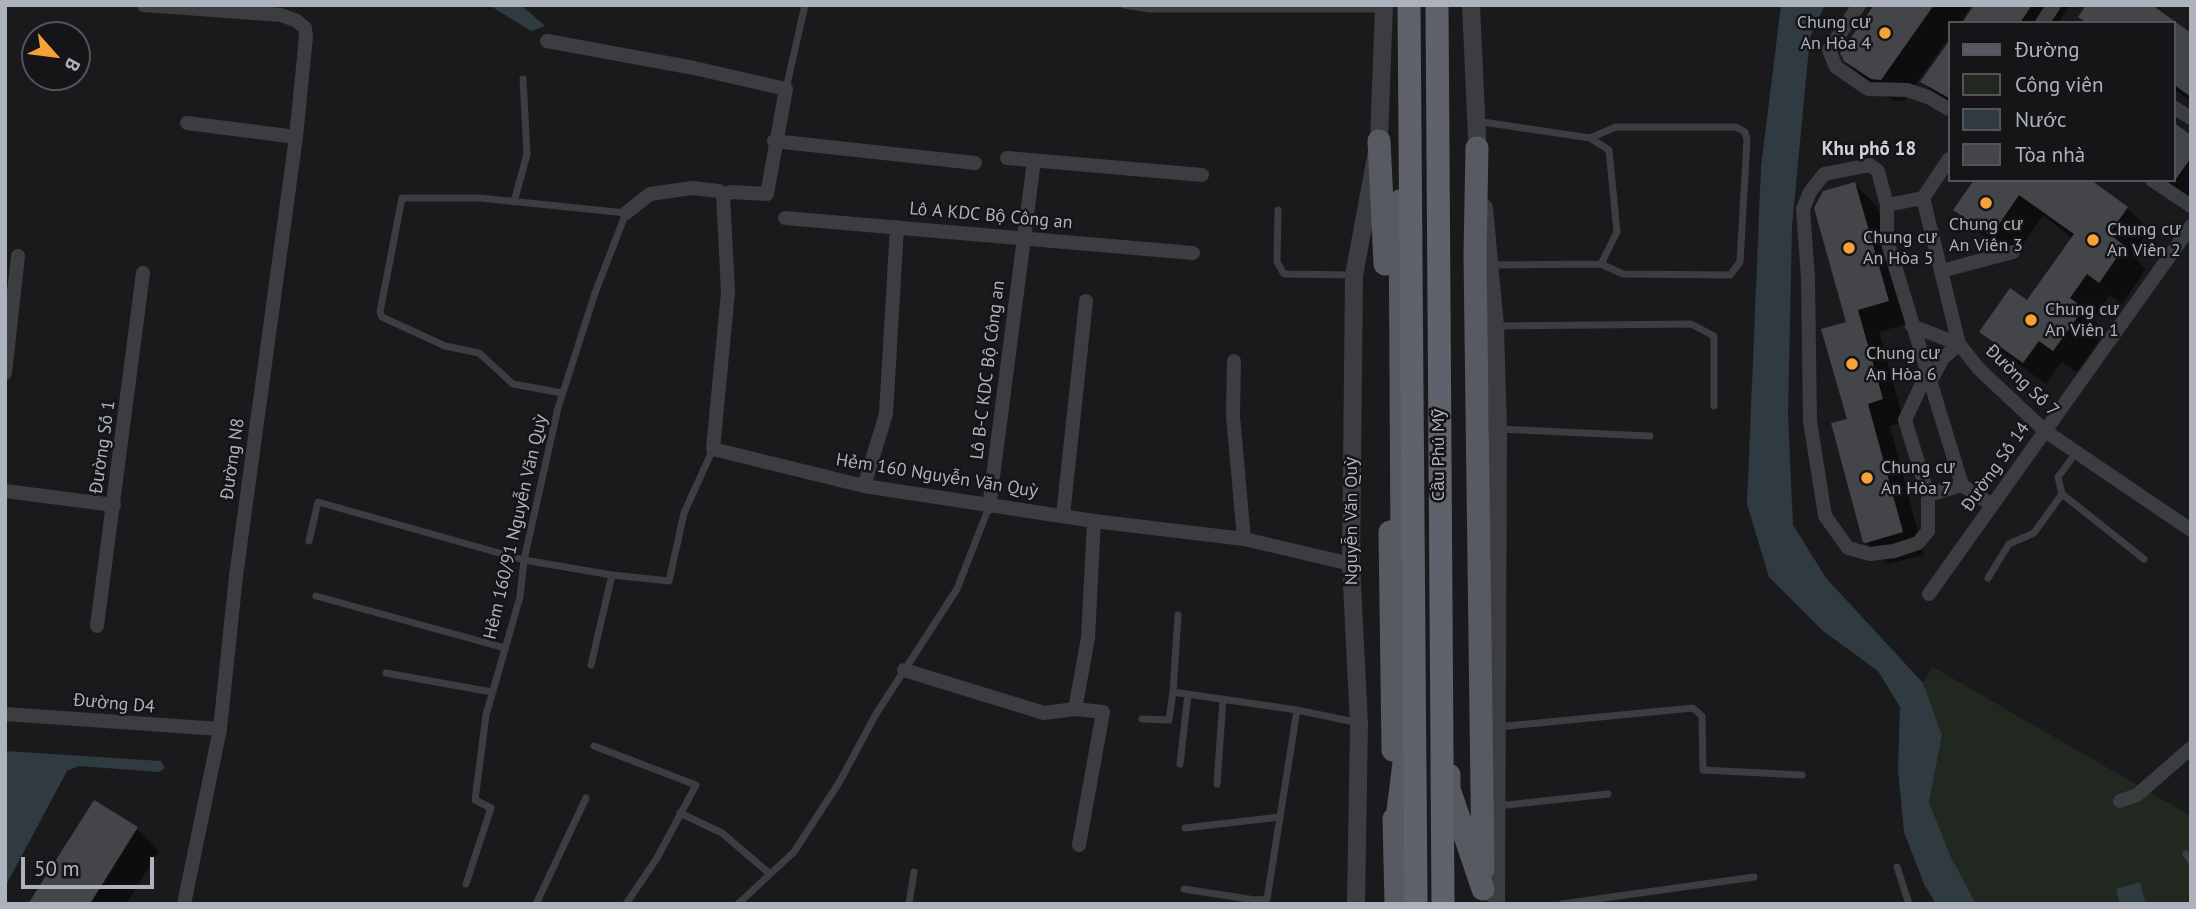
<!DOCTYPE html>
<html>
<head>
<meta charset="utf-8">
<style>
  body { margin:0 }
  #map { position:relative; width:2196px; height:909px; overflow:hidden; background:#1a1a1c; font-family:"PT Sans",sans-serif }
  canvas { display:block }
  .frame { position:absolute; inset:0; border:7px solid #acb3bc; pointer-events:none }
  .legend { position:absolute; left:1948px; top:21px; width:228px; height:161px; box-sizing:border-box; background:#151517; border:2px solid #515459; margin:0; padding:9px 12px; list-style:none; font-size:21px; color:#acb3bc }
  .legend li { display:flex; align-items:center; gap:14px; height:35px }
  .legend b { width:35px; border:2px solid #515459 }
  .north { position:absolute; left:21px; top:21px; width:70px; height:70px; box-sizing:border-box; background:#151517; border:2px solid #515459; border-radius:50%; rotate:118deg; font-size:19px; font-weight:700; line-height:28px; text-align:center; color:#acb3bc }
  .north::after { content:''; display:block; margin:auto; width:24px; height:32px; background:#f6a238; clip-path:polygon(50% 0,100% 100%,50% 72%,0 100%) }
  .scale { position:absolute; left:21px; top:857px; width:133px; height:32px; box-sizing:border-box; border:4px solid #acb3bc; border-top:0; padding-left:9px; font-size:21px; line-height:24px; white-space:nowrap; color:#acb3bc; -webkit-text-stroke:5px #151517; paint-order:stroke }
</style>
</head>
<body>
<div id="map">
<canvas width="2196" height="909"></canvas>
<div class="frame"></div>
<ul class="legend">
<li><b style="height:9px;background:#575a61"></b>Đường</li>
<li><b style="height:19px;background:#202820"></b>Công viên</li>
<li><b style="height:19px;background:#2f3b41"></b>Nước</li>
<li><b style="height:19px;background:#444549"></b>Tòa nhà</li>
</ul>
<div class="north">B</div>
<div class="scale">50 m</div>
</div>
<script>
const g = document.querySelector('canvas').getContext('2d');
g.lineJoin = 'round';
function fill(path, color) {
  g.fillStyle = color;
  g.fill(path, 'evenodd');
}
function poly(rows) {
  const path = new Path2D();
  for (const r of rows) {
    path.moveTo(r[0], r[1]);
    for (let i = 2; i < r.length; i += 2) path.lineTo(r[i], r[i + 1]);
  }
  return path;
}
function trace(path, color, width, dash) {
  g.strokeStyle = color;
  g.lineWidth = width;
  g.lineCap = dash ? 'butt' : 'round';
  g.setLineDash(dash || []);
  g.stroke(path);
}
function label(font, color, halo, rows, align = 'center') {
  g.font = font + ' "PT Sans",sans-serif';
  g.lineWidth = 5;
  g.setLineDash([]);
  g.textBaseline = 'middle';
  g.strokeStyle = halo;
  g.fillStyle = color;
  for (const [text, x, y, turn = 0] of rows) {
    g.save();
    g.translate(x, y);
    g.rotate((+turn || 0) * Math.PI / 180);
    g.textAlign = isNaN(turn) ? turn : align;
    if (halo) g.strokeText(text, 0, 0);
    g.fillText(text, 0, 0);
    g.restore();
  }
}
fill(poly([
  [1933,667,2191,816,2191,904,1976,904,1950,855,1929,802,1942,735,1923,683]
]), '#202820');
fill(poly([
  [489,5,521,5,545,26,531,31],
  [1781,5,1825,5,1810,37,1792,226,1788,416,1793,525,1826,578,1923,683,1942,735,1929,802,1950,855,1976,904,1936,904,1924,884,1904,832,1898,769,1900,707,1878,671,1823,631,1769,577,1747,504,1761,167],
  [5,751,161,761,165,768,159,772,79,766,67,771,5,887],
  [2140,882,2146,904,2120,904,2116,889]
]), '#2f3b41');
fill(poly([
  [1876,5,1972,5,1960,23,1949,23,1949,37,1904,101,1895,101,1868,83,1845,60],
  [1976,5,2070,5,2058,23,1964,23],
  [2173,23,2191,35,2191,101,2173,89],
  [1949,44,1949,107,1922,82],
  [2191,137,2191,200,2162,180,2173,180],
  [1976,180,2127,208,2150,230,2132,255,2146,269,2122,304,2110,295,2093,319,2105,332,2077,372,2062,362,2046,384,2004,354,1981,332,2027,303,2073,238,2043,216,2014,257,1978,232,1955,210],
  [1854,184,1877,206,1910,323,1879,332,1904,422,1890,426,1924,555,1887,564,1864,541,1849,420,1848,323],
  [137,829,159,851,126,904,30,904]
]), '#0007');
fill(poly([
  [1874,5,1934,5,1881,80,1871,79,1844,61,1840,53],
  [1974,5,2032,5,2020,23,1962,23],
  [2086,5,2152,5,2191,33,2191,97,2173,84,2173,23,2087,23,2078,17],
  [1949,41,1949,98,1920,82],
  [2173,122,2191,135,2191,158,2173,183],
  [1974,180,2091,180,2128,207,2109,234,2125,246,2099,283,2087,274,2070,298,2084,308,2053,351,2039,341,2023,363,1979,332,2010,288,2027,300,2074,234,2019,195,1991,236,1953,210],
  [1855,182,1889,301,1858,310,1883,399,1868,404,1903,532,1866,543,1863,542,1831,423,1847,419,1821,329,1846,322,1814,208,1823,191],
  [94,800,138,827,90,904,28,904]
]), '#444549');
trace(poly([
  [1124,5,1150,9,1384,9],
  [786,89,805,5],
  [1476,121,1590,138,1609,150,1617,232,1601,264,1492,265],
  [1590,138,1616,127,1736,127,1745,132,1747,140,1740,262,1730,275,1623,274,1601,264],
  [514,202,527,154,523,79],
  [1278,210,1277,262,1284,274,1353,275],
  [1496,326,1691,324,1714,336,1714,406],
  [1498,429,1650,436],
  [2076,453,2058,477,2062,494,2144,559],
  [309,541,318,502,524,560,612,575],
  [1988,578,2009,544,2034,533,2062,494],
  [316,596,505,648],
  [1178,615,1173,692,1297,710,1359,723],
  [591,665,612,575,669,581,684,513,713,449],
  [386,673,492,692],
  [1142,719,1169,720,1173,692],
  [1497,727,1693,708,1702,716,1703,770,1802,775],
  [594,746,696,785,657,858,626,904],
  [1180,764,1188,694],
  [1217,784,1223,699],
  [1497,806,1608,794],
  [680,813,722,833,770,874],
  [1185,828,1280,817],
  [2186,854,2191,861],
  [1897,867,1909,904],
  [466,884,491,808,475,800,486,715,520,597,524,560,558,408,595,293,626,213,480,198,402,198,380,312,382,317,445,346,479,353,513,384,562,393],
  [1184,889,1255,900,1267,899,1297,710],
  [536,904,586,798],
  [738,904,794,852,840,781,876,714,957,589,989,507],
  [909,904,914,872],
  [1562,904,1754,877]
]), '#3b3d41', 7);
trace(poly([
  [144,5,281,15,297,21,305,28,306,37,296,137,236,576,220,729,184,904],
  [1859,5,1829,50,1836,67,1868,89,1907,90,1928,97,1949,109],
  [2042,23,2054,5],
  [547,41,694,68,786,89,767,194,731,192,723,195,728,292,713,449,864,486,1094,521,1244,539,1351,564],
  [2173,107,2191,118],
  [187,123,296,137],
  [774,141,975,163],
  [1007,158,1202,175],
  [1949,159,1923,198,1959,344,1979,369,2045,431,2191,530],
  [2152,180,2191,206],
  [1923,198,1887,205,1887,240,1962,485,1992,505],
  [1887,205,1878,171,1870,165,1824,174,1810,192,1803,209,1808,278,1810,421,1825,516,1848,548,1870,554,1894,551,1918,543,1928,531,1928,495,1962,485],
  [626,213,650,194,692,188,719,191,723,195],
  [785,218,1193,253],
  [1941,271,2013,252],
  [1912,326,1959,344],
  [1234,361,1233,416,1244,539],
  [5,373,18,256],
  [1927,373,1905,420,1928,495],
  [1930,382,1943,358,1959,344],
  [864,486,886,414,897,227],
  [5,491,114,505],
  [989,507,1034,161],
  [1063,515,1086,301],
  [1929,594,2191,226],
  [97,626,143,273],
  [904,670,1044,713,1075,709,1103,712,1079,845],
  [1075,709,1088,638,1094,521],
  [5,714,220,729],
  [2120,801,2137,795,2191,748]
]), '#3b3d41', 14);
trace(poly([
  [1471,5,1478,159],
  [1484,208,1495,326,1498,429,1496,904],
  [1356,904,1359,724,1351,564,1354,275,1379,141,1384,5]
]), '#3b3d41', 18);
trace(poly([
  [1379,141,1385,264],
  [1477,148,1475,255,1483,869],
  [1400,201,1402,552],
  [1390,532,1393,750],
  [1449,775,1449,789,1483,889],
  [1394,819,1396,904],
  [1395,834,1404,763,1404,733]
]), '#575a61', 23);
trace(poly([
  [1409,5,1416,904],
  [1437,5,1443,904]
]), '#5f626a', 23);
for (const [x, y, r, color] of [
  [1885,33,7,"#f6a238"],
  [1986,203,7,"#f6a238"],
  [2093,240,7,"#f6a238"],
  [1849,248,7,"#f6a238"],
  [2031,320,7,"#f6a238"],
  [1852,364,7,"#f6a238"],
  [1867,478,7,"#f6a238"]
]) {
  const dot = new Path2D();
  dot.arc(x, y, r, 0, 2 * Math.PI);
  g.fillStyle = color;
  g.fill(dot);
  trace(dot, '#151517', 2.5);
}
label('18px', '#acb3bc', '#151517', [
  ["Chung cư",1871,23,"right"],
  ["An Hòa 4",1871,44,"right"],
  ["Chung cư",1986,225,"center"],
  ["An Viên 3",1986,246,"center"],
  ["Chung cư",2107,230],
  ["An Viên 2",2107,251],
  ["Chung cư",1863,238],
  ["An Hòa 5",1863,259],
  ["Chung cư",2045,310],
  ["An Viên 1",2045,331],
  ["Chung cư",1866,354],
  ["An Hòa 6",1866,375],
  ["Chung cư",1881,468],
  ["An Hòa 7",1881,489]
], 'left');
label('18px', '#acb3bc', '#151517', [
  ["Lô A KDC Bộ Công an",991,216,5],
  ["Lô B-C KDC Bộ Công an",988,370,-83],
  ["Đường Số 7",2022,381,44],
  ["Đường Số 1",103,447,-82],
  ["Cầu Phú Mỹ",1439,455,-90],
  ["Đường N8",233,459,-82],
  ["Đường Số 14",1996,467,-55],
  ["Hẻm 160 Nguyễn Văn Quỳ",937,476,9],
  ["Nguyễn Văn Quỳ",1352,521,-90],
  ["Hẻm 160/91 Nguyễn Văn Quỳ",516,527,-77],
  ["Đường D4",114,704,5]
]);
label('bold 19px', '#cdd1d8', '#151517', [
  ["Khu phố 18",1869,150]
]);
</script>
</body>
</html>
